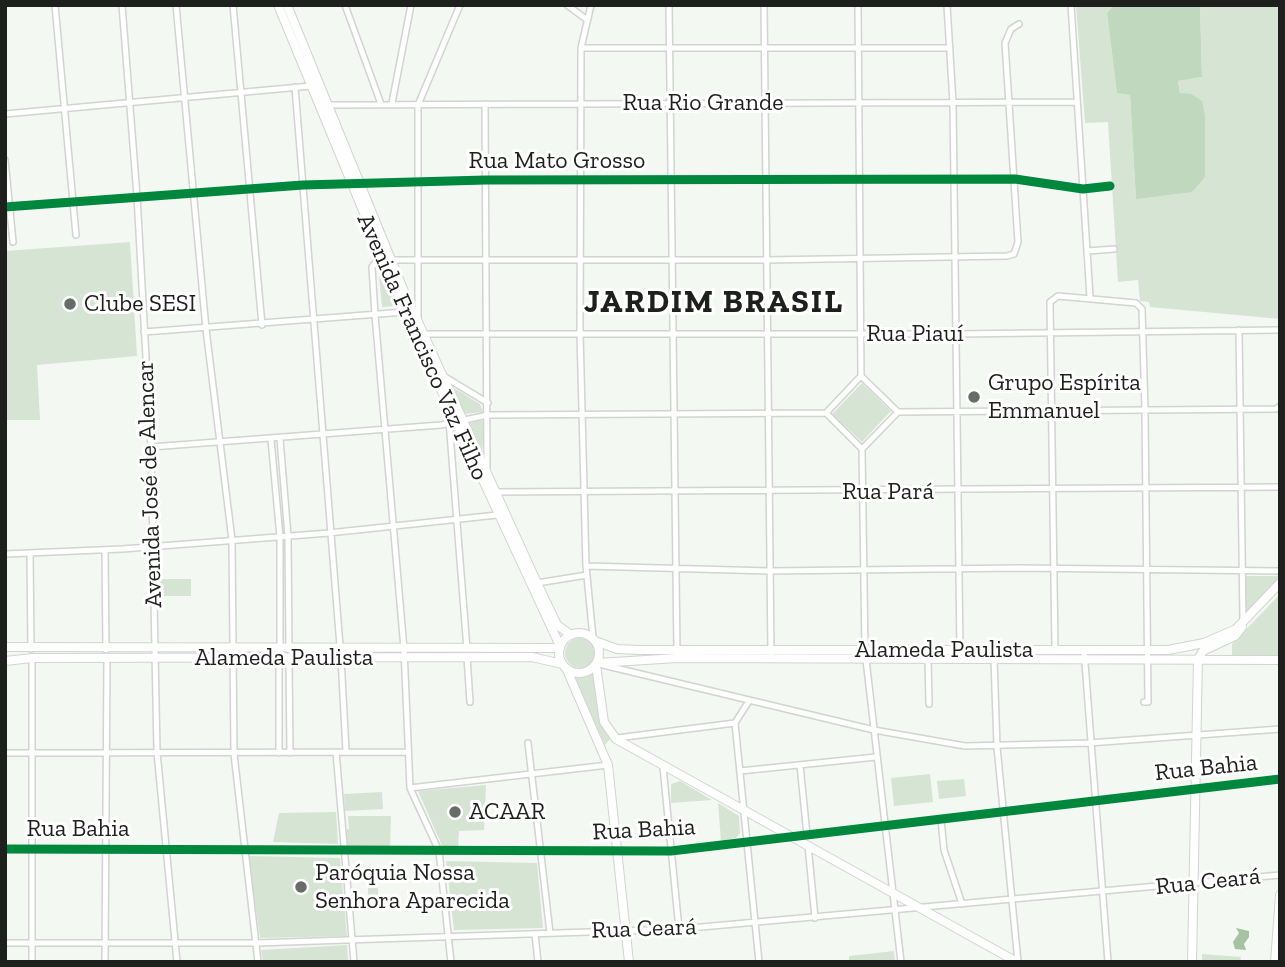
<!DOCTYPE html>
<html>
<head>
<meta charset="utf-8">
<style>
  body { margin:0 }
  #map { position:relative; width:1285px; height:967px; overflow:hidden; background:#f3f8f3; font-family:"Zilla Slab",serif }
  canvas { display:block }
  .frame { position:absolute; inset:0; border:7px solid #1d201d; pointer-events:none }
</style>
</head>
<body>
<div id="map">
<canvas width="1285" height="967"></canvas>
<div class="frame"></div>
</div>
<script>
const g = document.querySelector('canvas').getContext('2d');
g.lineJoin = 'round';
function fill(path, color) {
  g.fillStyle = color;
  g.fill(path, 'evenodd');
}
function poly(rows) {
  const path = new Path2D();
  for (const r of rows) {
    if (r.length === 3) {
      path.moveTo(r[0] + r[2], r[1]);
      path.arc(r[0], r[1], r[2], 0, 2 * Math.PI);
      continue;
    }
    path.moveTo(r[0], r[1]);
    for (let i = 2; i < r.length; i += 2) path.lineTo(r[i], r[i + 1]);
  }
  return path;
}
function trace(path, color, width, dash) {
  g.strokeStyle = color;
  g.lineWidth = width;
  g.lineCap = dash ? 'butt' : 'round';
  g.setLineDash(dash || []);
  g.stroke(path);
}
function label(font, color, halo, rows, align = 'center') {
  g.font = font + ' "Zilla Slab",serif';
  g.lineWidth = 6;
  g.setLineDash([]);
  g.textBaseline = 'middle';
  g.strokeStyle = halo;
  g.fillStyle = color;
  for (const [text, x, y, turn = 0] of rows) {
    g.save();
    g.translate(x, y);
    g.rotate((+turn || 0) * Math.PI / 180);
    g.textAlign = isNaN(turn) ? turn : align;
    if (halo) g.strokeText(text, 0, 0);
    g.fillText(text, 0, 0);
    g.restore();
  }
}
fill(poly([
  [1076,5,1114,5,1107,13,1117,92,1130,95,1136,199,1180,93,1178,81,1202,77,1200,5,1280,5,1280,319,1150,307,1149,302,1140,301,1138,280,1118,282,1108,122,1085,123],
  [130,242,137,356,37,365,40,420,5,420,5,251],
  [378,267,380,267,397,306,382,307],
  [862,383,891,411,862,442,832,414],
  [454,388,480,404,483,412,464,414,452,389],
  [480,420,484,423,482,453,468,424],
  [1244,576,1280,576,1251,614,1246,615],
  [160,579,191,579,191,596,159,596],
  [1280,594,1280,657,1232,655,1232,644],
  [580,653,15],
  [595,672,611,738,605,745,575,678,586,677],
  [930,774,933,802,894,806,891,778],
  [964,779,966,796,939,799,937,781],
  [680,781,712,800,671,803,671,784],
  [486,785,484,830,459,831,458,848,443,848,418,791],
  [382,792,383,809,345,811,344,794],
  [718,803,739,816,740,833,736,838,721,841],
  [336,812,338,844,273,842,279,813],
  [348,816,391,816,390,847,345,846,344,830,349,829],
  [248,856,340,858,347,936,260,938],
  [446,861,537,863,543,928,454,930],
  [368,881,378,881,378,901,368,902],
  [347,945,348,962,263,962,261,950],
  [894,951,895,962,849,962,849,956],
  [1202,954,1241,957,1240,962,1202,962]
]), '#d6e5d3');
fill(poly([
  [1114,5,1200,5,1202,77,1178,81,1180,93,1191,94,1202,101,1205,116,1205,177,1192,192,1136,199,1130,95,1117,93,1107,13]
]), '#c0d8bd');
fill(poly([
  [1236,928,1249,931,1249,937,1244,944,1246,950,1235,949,1233,942,1239,933]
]), '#a7c2a1');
const street = poly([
  [55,5,76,235],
  [122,5,137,196,151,447,157,752,177,962],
  [176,5,206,329,232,540,234,754,258,962],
  [233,5,262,325],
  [345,5,381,104],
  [567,5,586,19],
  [591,5,581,48,580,333,586,566,593,638],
  [669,5,677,653],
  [764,5,771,653],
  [947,5,953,103,960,652],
  [1071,5,1090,297],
  [581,48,950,48],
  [295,87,341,658,346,751],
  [392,103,411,5],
  [485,104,487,468],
  [329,105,1077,102],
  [5,114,311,86],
  [5,160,13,242],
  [5,207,303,185,486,180,1015,179,1083,189,1110,186],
  [1088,251,1114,249],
  [380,256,372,267,375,315,404,649,410,788,439,851,451,962],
  [391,260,767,260,1007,256,1014,254,1018,242,1005,43,1011,29,1019,24],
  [418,319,418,105,460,5],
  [1239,330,1243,621],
  [144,332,405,312],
  [424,334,956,334,1280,330],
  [861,376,898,412,862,449],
  [445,377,488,403],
  [448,408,467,649],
  [898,412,1276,409,1280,406],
  [826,413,862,449,865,651,901,962],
  [826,413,861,376,858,5],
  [280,439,288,536,289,650],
  [271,440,280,537,280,650],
  [151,447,441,425,488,415,826,413],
  [496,492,1280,487],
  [105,550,106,650],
  [30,553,31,649],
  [5,554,122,549,329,533,497,515],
  [586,566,770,571,1019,568,1280,571],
  [537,583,587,575],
  [1055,650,1050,302,1058,296,1136,303,1142,309,1145,410,1148,702,1144,702],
  [1084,650,1108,962],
  [467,657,470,702],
  [32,658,32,962],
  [289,658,290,753],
  [279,659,279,753],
  [928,659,929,704],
  [994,659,997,747,1018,962],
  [603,665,874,730,965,746,1089,743,1280,729],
  [749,701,735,723,759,962],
  [617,738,735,723],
  [528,743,550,933],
  [336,752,354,962],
  [5,753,407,752],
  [800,765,807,835],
  [663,767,679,929],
  [740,771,876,757],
  [410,788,608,765],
  [941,820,944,850,962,904],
  [808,845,815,918],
  [5,849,671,851,1280,779],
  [535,934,538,962],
  [5,943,256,943,679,929,1280,875],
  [105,962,107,658]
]);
const secondary = poly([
  [278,5,405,312,560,646],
  [287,5,403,289,537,583,557,625,571,635],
  [579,653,20],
  [595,641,617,649,639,650,1168,650,1204,643,1236,629,1280,583],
  [5,647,560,648],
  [1198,659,1203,651,1235,636,1242,627],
  [5,661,32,658,532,657,562,664],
  [598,663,677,658,1280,660],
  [596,665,604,722,616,739,1017,962],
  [567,670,608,765,629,962],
  [1192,962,1198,659],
  [1275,962,1280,895]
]);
trace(street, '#d1d4d0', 8);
trace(secondary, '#d1d4d0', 10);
trace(street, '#fdfefd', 5);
trace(secondary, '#fdfefd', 8);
trace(poly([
  [5,207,303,185,486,180,1015,179,1083,189,1110,186],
  [5,849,671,851,1280,779]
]), '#00873e', 9);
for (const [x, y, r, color] of [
  [70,304,7,"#686c68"],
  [974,397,7,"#686c68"],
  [455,812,7,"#686c68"],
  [301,887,7,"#686c68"]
]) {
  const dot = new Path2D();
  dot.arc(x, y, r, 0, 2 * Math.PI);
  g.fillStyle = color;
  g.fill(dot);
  trace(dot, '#fff', 2.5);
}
label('24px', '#1d201d', '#fff', [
  ["Rua Rio Grande",703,103],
  ["Rua Mato Grosso",557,161],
  ["Rua Piauí",915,334],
  ["Avenida Francisco Vaz Filho",422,347,66],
  ["Avenida José de Alencar",150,484,-92],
  ["Rua Pará",888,492],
  ["Alameda Paulista",944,650],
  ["Alameda Paulista",284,658],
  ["Rua Bahia",1206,768,-6],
  ["Rua Bahia",78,829],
  ["Rua Bahia",644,830,-3],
  ["Rua Ceará",1208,882,-6],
  ["Rua Ceará",644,929,-2]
]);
label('24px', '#1d201d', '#fff', [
  ["Clube SESI",84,304],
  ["Grupo Espírita",988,383],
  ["Emmanuel",988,411],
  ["ACAAR",469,812],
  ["Paróquia Nossa",315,873],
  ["Senhora Aparecida",315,901]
], 'left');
g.letterSpacing = '2px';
label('bold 32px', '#1d201d', '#fff', [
  ["JARDIM BRASIL",714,303]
]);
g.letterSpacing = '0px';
</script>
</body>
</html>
